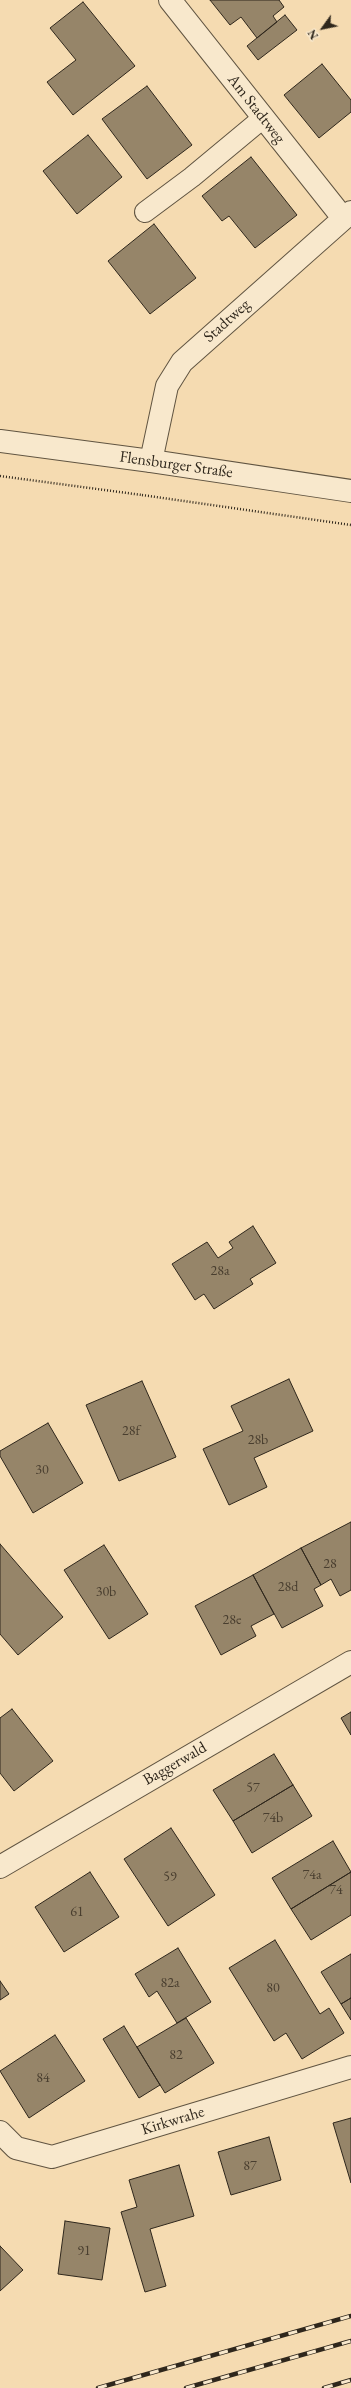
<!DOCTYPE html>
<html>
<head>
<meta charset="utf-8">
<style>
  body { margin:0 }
  #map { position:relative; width:351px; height:2388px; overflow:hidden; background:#f5dbb1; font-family:"EB Garamond",serif }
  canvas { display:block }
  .north { position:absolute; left:303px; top:8px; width:40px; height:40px; -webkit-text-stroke:3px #f8e8cc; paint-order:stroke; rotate:237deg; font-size:11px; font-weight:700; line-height:16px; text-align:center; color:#2f271c }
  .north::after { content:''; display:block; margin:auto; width:14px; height:18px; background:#2f271c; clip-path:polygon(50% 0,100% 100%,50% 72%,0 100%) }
</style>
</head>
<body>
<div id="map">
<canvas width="351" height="2388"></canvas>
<div class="north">N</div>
</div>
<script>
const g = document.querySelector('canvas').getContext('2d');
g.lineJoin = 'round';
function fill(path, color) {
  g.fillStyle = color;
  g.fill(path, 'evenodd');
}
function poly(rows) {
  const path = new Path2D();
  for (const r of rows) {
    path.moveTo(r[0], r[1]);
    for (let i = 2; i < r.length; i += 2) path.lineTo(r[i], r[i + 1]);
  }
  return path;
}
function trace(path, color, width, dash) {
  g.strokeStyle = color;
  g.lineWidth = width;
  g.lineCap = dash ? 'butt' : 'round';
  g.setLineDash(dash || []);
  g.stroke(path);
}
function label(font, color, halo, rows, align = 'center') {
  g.font = font + ' "EB Garamond",serif';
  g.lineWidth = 3;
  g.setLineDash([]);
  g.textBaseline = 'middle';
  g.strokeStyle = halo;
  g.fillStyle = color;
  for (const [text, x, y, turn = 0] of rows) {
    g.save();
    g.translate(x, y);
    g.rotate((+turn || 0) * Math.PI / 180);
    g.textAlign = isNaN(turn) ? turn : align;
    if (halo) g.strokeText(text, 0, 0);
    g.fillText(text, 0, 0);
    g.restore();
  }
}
const building = poly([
  [210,0,279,0,284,7,273,16,277,22,257,38,241,17,230,25,210,0],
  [83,2,135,66,73,115,47,82,76,60,50,28,83,2],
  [285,15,297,30,258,60,247,46,285,15],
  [322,64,351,100,351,112,319,138,284,95,322,64],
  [147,86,192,145,147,179,102,119,147,86],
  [88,135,122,177,77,214,43,171,88,135],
  [251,157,297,215,255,248,229,216,222,221,202,196,251,157],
  [154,224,196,278,150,314,108,261,154,224],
  [253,1226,276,1263,250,1279,253,1284,214,1309,204,1294,195,1300,172,1264,207,1242,218,1258,233,1248,229,1242,253,1226],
  [289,1379,313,1431,254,1458,267,1487,229,1505,203,1449,243,1431,231,1406,289,1379],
  [142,1381,176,1457,119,1481,86,1405,142,1381],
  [48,1423,83,1483,33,1513,0,1456,0,1451,48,1423],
  [351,1522,351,1590,340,1596,331,1579,321,1585,301,1548,351,1522],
  [0,1544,63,1617,18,1655,0,1634,0,1544],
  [104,1545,148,1614,109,1639,64,1570,104,1545],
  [301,1548,321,1585,314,1589,323,1606,282,1628,253,1575,301,1548],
  [253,1575,274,1614,251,1626,256,1636,221,1655,195,1606,253,1575],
  [12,1709,53,1761,14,1791,0,1773,0,1718,12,1709],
  [351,1712,351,1735,341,1718,351,1712],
  [274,1754,293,1785,233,1821,213,1790,274,1754],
  [293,1785,312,1816,252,1853,233,1821,293,1785],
  [171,1828,215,1895,168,1926,124,1859,171,1828],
  [333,1841,351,1872,291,1909,272,1878,333,1841],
  [90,1872,119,1917,64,1952,35,1907,90,1872],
  [351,1872,351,1915,311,1940,291,1909,351,1872],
  [275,1940,320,2014,329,2008,344,2033,302,2059,286,2033,274,2041,229,1968,275,1940],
  [178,1948,211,2002,177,2023,157,1991,149,1997,135,1974,178,1948],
  [351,1954,351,1998,341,2004,321,1972,351,1954],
  [0,1981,9,1994,0,2000,0,1981],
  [351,1998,351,2020,341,2004,351,1998],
  [186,2018,214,2063,165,2093,137,2047,186,2018],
  [124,2026,160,2085,139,2098,103,2039,124,2026],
  [55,2035,85,2081,29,2118,0,2071,55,2035],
  [351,2118,351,2183,333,2123,351,2118],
  [269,2137,281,2180,231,2195,218,2152,269,2137],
  [179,2165,194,2216,150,2229,166,2286,145,2292,121,2212,137,2207,129,2180,179,2165],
  [65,2221,110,2228,102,2280,58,2274,65,2221],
  [0,2246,23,2270,0,2291,0,2246]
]);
fill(building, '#968569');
trace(building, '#2f271c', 1);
const service = poly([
  [145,212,192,177,263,118]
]);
const minor = poly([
  [170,0,343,218],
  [151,461,167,386,182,362,351,212],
  [0,1867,351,1662],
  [0,2132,16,2148,52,2157,351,2067]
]);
const tertiary = poly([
  [0,441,151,461,351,491]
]);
trace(service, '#605441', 22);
trace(minor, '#605441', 24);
trace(tertiary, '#605441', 24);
trace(poly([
  [0,476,142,495],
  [142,495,351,525]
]), '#2f271c', 2.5, [1, 2]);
trace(service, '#f8e8cc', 20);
trace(minor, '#f8e8cc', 22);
trace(tertiary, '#f8e8cc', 22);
const rail = poly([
  [98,2388,351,2316],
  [186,2388,351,2341],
  [324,2388,351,2380]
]);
trace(rail, '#2f271c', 4.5);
trace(rail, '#f8e8cc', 3, [9]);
label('14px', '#493e2f', null, [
  ["28a",220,1271],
  ["28f",131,1431],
  ["28b",258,1440],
  ["30",42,1470],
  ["28",330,1564],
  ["28d",288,1587],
  ["30b",106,1592],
  ["28e",232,1620],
  ["57",253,1788],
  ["74b",273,1818],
  ["74a",312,1875],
  ["59",170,1877],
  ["74",336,1890],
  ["61",77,1912],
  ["82a",170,1983],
  ["80",273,1988],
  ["82",176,2055],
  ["84",43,2078],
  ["87",250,2166],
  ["91",84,2251]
]);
label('16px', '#2f271c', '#f8e8cc', [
  ["Am Stadtweg",256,109,52],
  ["Stadtweg",227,321,-42],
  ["Flensburger Straße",176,465,8],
  ["Baggerwald",175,1764,-30],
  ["Kirkwrahe",173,2121,-17]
]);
</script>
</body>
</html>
